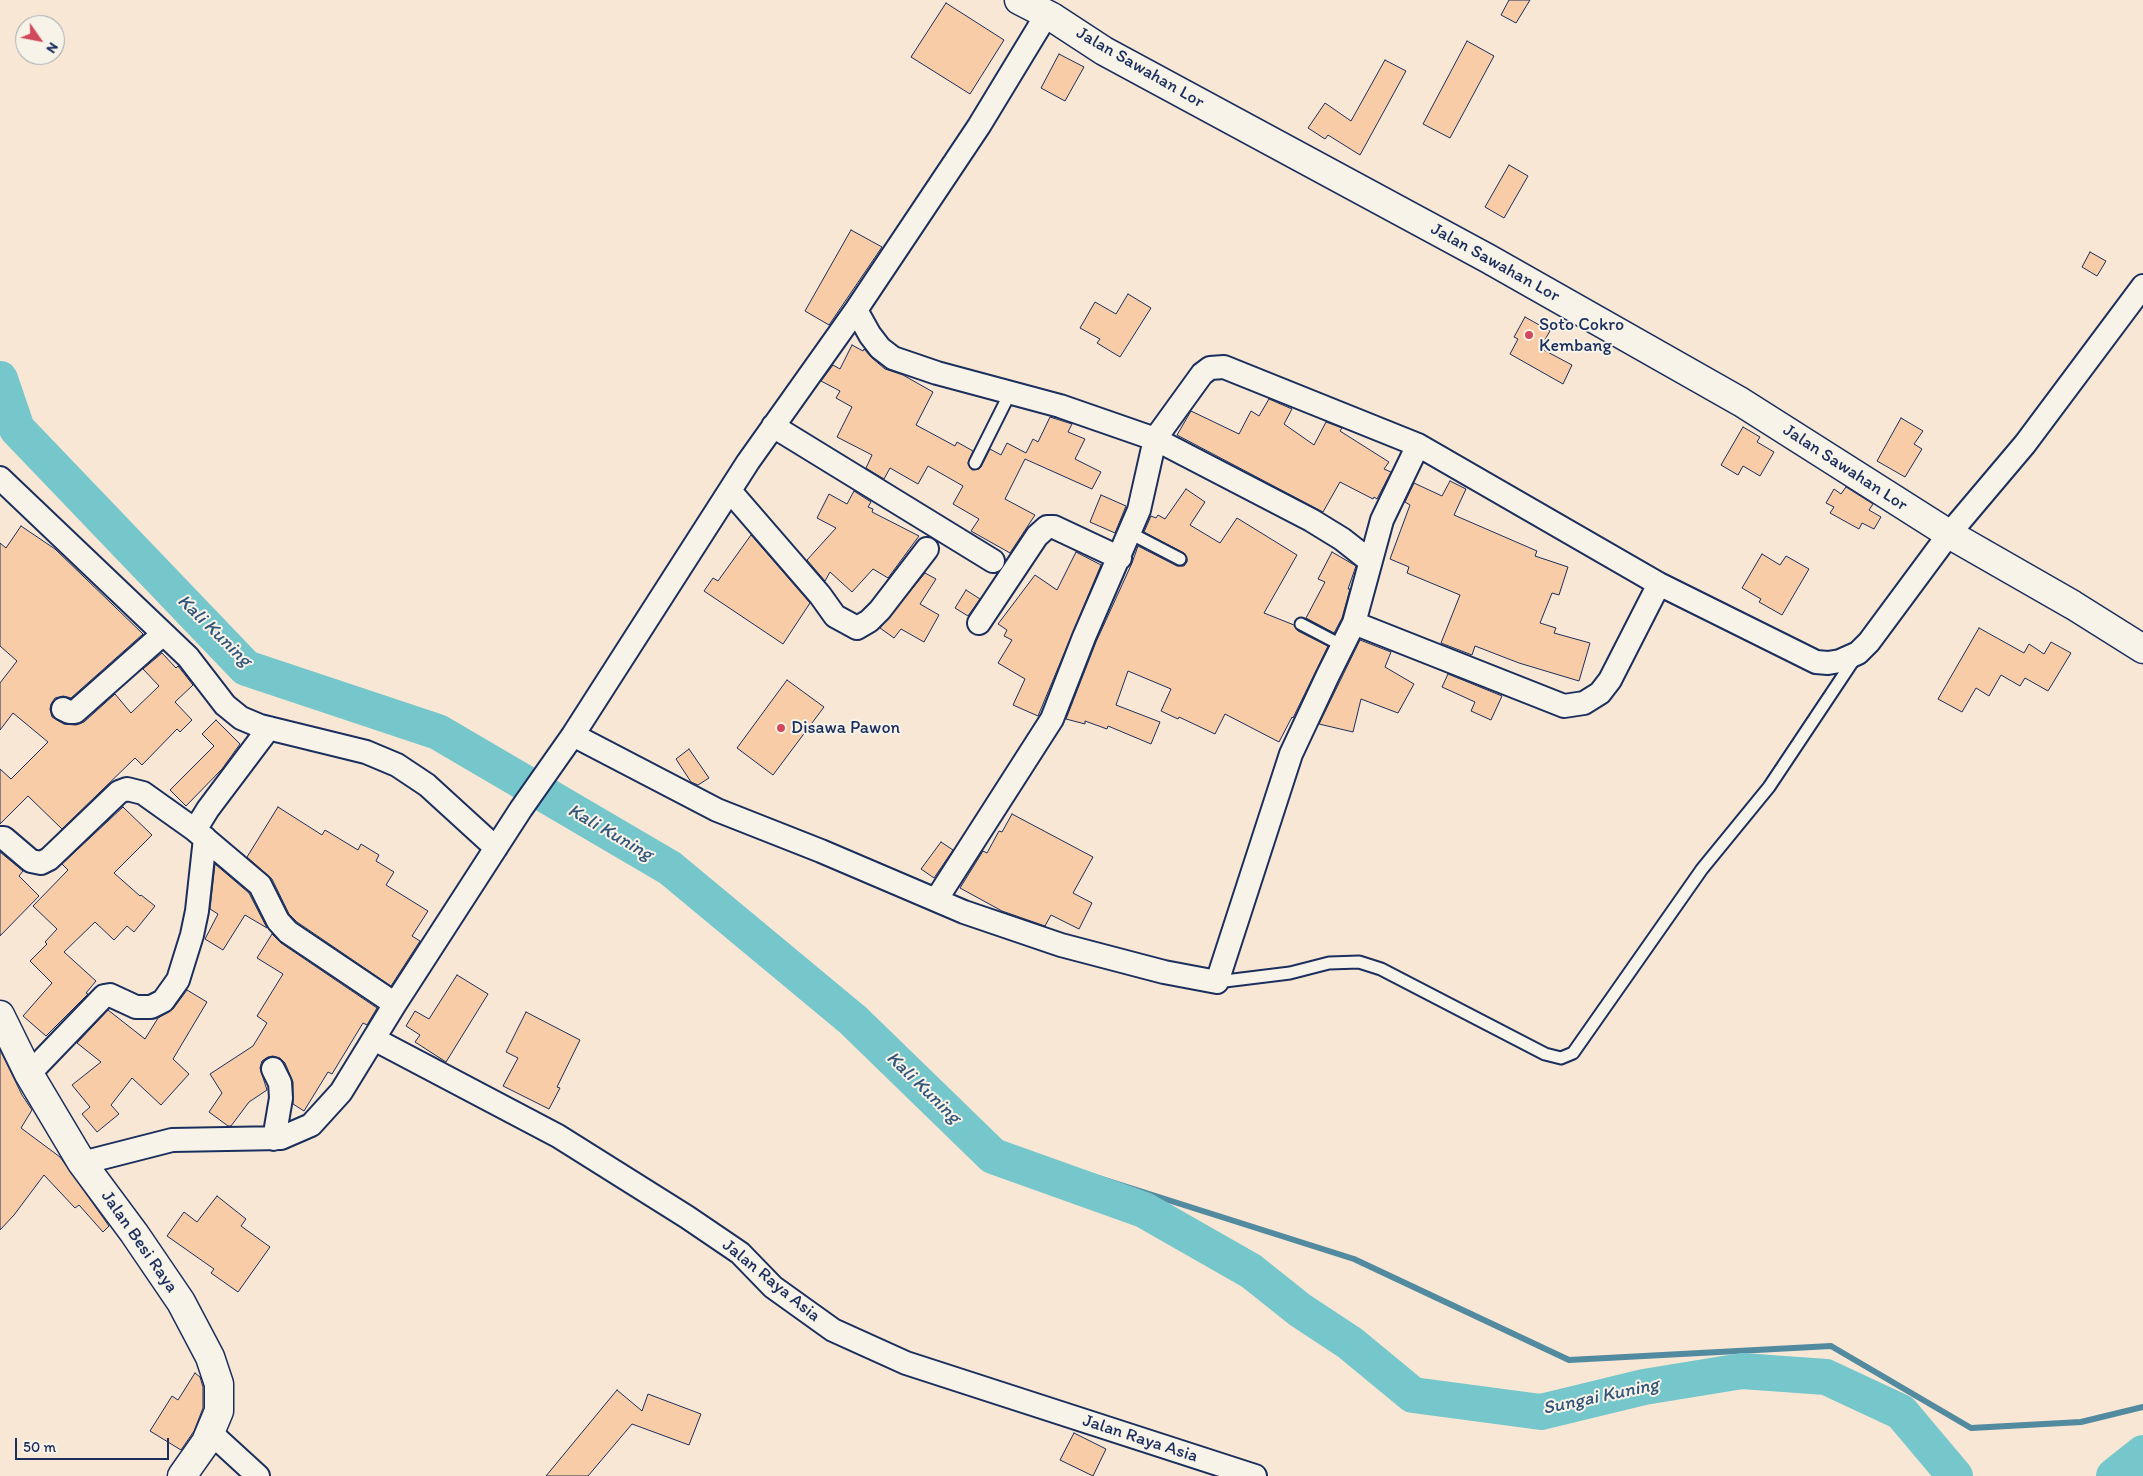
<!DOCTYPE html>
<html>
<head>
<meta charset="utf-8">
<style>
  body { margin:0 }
  #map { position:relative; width:2143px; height:1476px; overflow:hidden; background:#f7e7d4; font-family:Itim,sans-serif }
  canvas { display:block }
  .north { position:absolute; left:15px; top:15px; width:50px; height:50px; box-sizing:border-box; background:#f7f3e8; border:1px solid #9fa5b1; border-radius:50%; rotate:123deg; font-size:14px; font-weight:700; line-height:20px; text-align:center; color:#1b2f5e }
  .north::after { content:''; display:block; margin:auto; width:18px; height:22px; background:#d1495b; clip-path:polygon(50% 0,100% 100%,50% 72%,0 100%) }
  .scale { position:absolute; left:15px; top:1438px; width:154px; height:22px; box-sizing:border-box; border:2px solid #1b2f5e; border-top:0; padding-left:6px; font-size:15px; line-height:18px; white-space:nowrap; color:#1b2f5e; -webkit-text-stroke:4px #f7f3e8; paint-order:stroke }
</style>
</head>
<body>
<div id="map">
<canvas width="2143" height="1476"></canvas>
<div class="north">N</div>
<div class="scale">50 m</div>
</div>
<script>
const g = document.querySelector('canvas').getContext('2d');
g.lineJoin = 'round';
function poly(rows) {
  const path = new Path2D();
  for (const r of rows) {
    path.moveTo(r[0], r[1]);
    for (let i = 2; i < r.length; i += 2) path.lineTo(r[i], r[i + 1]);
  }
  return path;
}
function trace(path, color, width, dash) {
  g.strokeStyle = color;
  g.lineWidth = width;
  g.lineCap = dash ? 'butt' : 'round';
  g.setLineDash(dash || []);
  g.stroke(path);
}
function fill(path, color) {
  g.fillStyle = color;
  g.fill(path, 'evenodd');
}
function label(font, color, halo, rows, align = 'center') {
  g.font = font + ' Itim,sans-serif';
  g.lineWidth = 4;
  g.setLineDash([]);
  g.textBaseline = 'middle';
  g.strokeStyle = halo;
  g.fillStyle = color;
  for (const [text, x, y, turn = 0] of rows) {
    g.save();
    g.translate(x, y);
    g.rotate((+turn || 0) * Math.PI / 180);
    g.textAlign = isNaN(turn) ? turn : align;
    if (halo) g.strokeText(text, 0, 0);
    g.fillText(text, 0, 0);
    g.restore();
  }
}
trace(poly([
  [986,1136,998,1146,1354,1259,1569,1360,1831,1346,1971,1428,2081,1422,2143,1407]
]), '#528aa0', 6);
trace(poly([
  [0,379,17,429,246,668,438,732,670,868,853,1020,993,1156,1144,1210,1251,1271,1300,1310,1350,1343,1413,1395,1541,1412,1644,1387,1742,1371,1826,1377,1901,1412,1955,1476],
  [2114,1476,2143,1453]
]), '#76c7cc', 36);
const building = poly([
  [1509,0,1530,0,1516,23,1501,15,1509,0],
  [946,3,1004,40,970,94,911,57,946,3],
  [1467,41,1494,56,1450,138,1423,124,1467,41],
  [1059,54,1084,67,1065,101,1041,88,1059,54],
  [1385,60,1406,71,1360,155,1328,135,1325,139,1308,128,1325,103,1351,121,1385,60],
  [1509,165,1528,176,1504,218,1485,207,1509,165],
  [851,230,882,247,829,325,805,311,851,230],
  [2090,252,2106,261,2097,276,2082,267,2090,252],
  [1128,294,1151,308,1120,357,1097,343,1100,339,1080,328,1095,302,1116,314,1128,294],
  [1525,317,1550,331,1540,348,1572,365,1563,384,1510,354,1518,339,1514,337,1525,317],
  [852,345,863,351,864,349,872,358,885,369,903,375,933,392,916,425,955,446,957,442,973,451,968,463,972,470,979,469,981,467,990,449,1001,455,1007,443,1026,453,1033,439,1038,442,1050,417,1072,424,1068,432,1085,439,1075,459,1101,472,1092,489,1025,459,1005,499,1035,515,1010,553,971,531,979,519,953,504,963,486,928,466,918,484,890,468,884,479,866,468,872,455,837,437,852,407,836,398,840,391,821,381,833,365,840,369,852,345],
  [1269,399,1292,409,1284,424,1314,445,1326,422,1342,428,1340,431,1389,462,1384,469,1391,472,1377,499,1374,497,1373,499,1340,482,1323,512,1177,435,1191,411,1239,434,1251,411,1259,416,1269,399],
  [1901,418,1923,431,1914,444,1922,449,1905,477,1877,461,1901,418],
  [1743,427,1760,437,1757,442,1774,452,1760,476,1743,466,1738,475,1721,465,1743,427],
  [1450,481,1466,489,1454,515,1537,551,1535,556,1568,567,1559,595,1552,593,1540,623,1556,628,1554,633,1590,643,1579,681,1519,663,1475,646,1472,655,1441,643,1460,595,1407,573,1409,567,1390,559,1410,505,1405,502,1414,483,1442,496,1450,481],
  [1846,487,1873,504,1869,510,1881,517,1874,529,1862,523,1859,529,1830,513,1834,507,1826,503,1834,489,1841,494,1846,487],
  [1186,489,1205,502,1190,525,1220,543,1237,518,1297,555,1264,613,1294,625,1298,631,1328,646,1293,718,1292,717,1279,742,1225,714,1215,734,1179,717,1178,719,1161,711,1171,689,1128,671,1116,705,1160,722,1151,744,1108,726,1107,729,1085,721,1085,724,1066,719,1096,642,1132,563,1138,546,1177,566,1184,566,1187,562,1187,558,1184,553,1144,532,1151,516,1156,518,1158,515,1165,519,1186,489],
  [854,491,871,502,868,507,873,509,872,512,919,536,888,578,873,569,852,592,830,572,825,581,807,560,836,528,817,518,829,494,847,504,854,491],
  [1101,495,1126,506,1115,533,1090,522,1101,495],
  [21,526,55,549,143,634,71,698,63,696,55,698,51,704,50,709,52,717,64,724,76,725,84,722,115,694,131,713,159,686,143,669,162,653,176,668,178,666,193,685,175,702,192,720,180,732,177,729,142,765,135,758,62,829,28,796,0,824,0,769,11,779,48,742,13,713,0,730,0,683,17,661,0,646,0,543,6,548,21,526],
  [751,535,810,603,783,644,704,591,713,578,718,581,751,535],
  [1076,552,1101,565,1038,716,1013,705,1025,679,998,663,1012,640,1004,636,1007,630,998,624,1035,575,1057,590,1076,552],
  [1332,552,1356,566,1348,589,1350,589,1342,618,1334,633,1306,618,1325,582,1318,579,1332,552],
  [1762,554,1780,565,1786,556,1809,569,1782,615,1759,602,1761,599,1742,588,1762,554],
  [925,573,936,579,920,604,939,615,924,642,901,629,894,638,880,628,925,573],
  [966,590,980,599,968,616,955,608,966,590],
  [1979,628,2024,653,2029,644,2044,654,2051,642,2071,653,2048,691,2025,678,2020,686,2001,675,1989,696,1976,688,1962,712,1938,699,1979,628],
  [1360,640,1391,652,1385,667,1414,684,1398,713,1361,699,1353,732,1319,724,1360,640],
  [1448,674,1502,696,1491,720,1471,711,1475,702,1442,687,1448,674],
  [787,680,824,707,773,775,737,748,787,680],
  [216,720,240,744,222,769,186,806,170,790,214,746,202,734,216,720],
  [689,749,709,778,698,785,691,782,676,759,689,749],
  [123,807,152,835,114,873,140,896,141,895,155,906,134,932,127,926,114,940,95,922,64,952,96,981,86,993,88,994,46,1036,23,1016,52,983,30,961,47,944,45,942,57,929,33,906,68,870,62,864,123,807],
  [278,807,322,835,325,830,358,850,361,844,379,855,376,861,394,872,386,885,428,911,412,936,420,941,391,986,297,922,289,914,272,879,247,857,278,807],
  [1012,814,1093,857,1073,893,1092,903,1079,929,1051,915,1045,926,1002,911,960,888,983,851,987,853,999,831,1002,832,1012,814],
  [941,842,953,850,934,878,921,869,941,842],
  [0,852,23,871,19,876,39,896,0,936,0,852],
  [215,864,249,893,267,928,245,915,223,950,205,939,218,914,210,909,215,864],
  [272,934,281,943,377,1008,367,1025,363,1023,332,1074,328,1072,304,1111,293,1104,293,1082,285,1063,280,1058,273,1056,268,1057,262,1061,260,1068,267,1090,249,1102,231,1126,228,1126,209,1112,222,1093,210,1074,253,1046,267,1023,257,1016,283,974,257,958,272,934],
  [457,975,488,994,446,1062,415,1042,420,1035,406,1026,415,1011,429,1019,457,975],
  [187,990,207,1002,173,1059,189,1074,161,1105,132,1078,111,1105,119,1114,97,1132,82,1114,90,1107,72,1085,101,1062,77,1043,108,1010,145,1039,158,1018,173,1009,187,990],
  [526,1012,580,1040,557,1087,560,1088,549,1109,503,1086,518,1058,506,1052,526,1012],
  [0,1050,22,1095,32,1110,21,1128,60,1157,109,1226,103,1232,79,1205,75,1208,44,1175,14,1215,0,1230,0,1050],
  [217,1196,246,1219,241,1226,270,1247,238,1292,211,1273,214,1269,167,1236,184,1212,197,1222,217,1196],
  [195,1373,200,1377,203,1387,203,1408,194,1431,181,1450,150,1431,172,1396,178,1400,195,1373],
  [617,1390,642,1411,648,1394,701,1414,689,1445,632,1424,588,1476,546,1476,617,1390],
  [1074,1433,1106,1449,1093,1476,1060,1460,1074,1433]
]);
fill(building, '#f7cca6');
trace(building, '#1b2f5e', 1);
const service = poly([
  [975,463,1010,393],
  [1130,533,1180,559],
  [1301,624,1343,646],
  [1217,982,1290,973,1329,963,1359,962,1381,969,1545,1054,1561,1058,1573,1053,1702,869,1769,787,1855,658]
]);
const minor = poly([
  [856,310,870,335,880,348,893,358,937,373,1060,406,1155,439,1202,374,1210,368,1224,367,1418,445,1659,584,1816,662,1828,663,1840,661,1858,653,1869,642,1949,534,2025,444,2143,286],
  [773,426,993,561],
  [0,478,188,657,225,705,241,718,260,726,366,752,397,765,427,785,496,848],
  [730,491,820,595,835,616,857,628,869,621,880,610,927,549],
  [979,623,1037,536,1047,527,1054,527,1120,558],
  [1354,623,1564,706,1584,703,1600,693,1610,680,1659,584],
  [63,709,69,712,75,712,163,634],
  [573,735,717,810,821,851,964,912,1061,945,1164,972,1217,982,1291,754,1328,675,1354,623,1382,520,1418,445],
  [195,830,208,809,269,728],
  [0,838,4,838,31,861,41,863,49,859,119,792,127,789,143,793,195,830,260,885,278,921,288,932,395,1004],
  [936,900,1052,719,1084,637,1139,510,1155,439,1311,520,1342,539,1370,561],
  [374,1039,558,1136,687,1217,740,1253,773,1287,833,1330,906,1363,1255,1476],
  [273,1069,280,1083,281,1098,274,1139],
  [29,1074,104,996,110,995,136,1007,151,1007,163,1001,178,980,192,935,197,911,205,838],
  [82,1163,172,1140,281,1138,311,1125,341,1092,395,1004,521,809,573,735,748,462,856,310,979,126,1047,14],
  [211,1433,258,1476]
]);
const tertiary = poly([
  [0,1015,29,1074,82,1163,134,1233,181,1302,210,1357,219,1384,219,1411,206,1442,182,1476]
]);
const secondary = poly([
  [1019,0,1052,17,1104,51,1487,258,1741,402,1949,534,2073,605,2143,649]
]);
trace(service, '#1b2f5e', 15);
trace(minor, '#1b2f5e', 26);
trace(tertiary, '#1b2f5e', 31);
trace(secondary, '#1b2f5e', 31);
trace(service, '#f7f3e8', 11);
trace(minor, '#f7f3e8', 22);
trace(tertiary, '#f7f3e8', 28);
trace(secondary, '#f7f3e8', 28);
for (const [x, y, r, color] of [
  [1529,335,5,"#d1495b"],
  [781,728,5,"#d1495b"]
]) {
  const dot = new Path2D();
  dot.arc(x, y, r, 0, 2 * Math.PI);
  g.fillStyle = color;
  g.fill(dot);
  trace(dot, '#f7f3e8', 2);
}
label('18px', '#1b2f5e', '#f7f3e8', [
  ["Jalan Sawahan Lor",1140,68,30],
  ["Jalan Sawahan Lor",1495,263,29],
  ["Jalan Sawahan Lor",1845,468,33],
  ["Jalan Besi Raya",139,1242,55],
  ["Jalan Raya Asia",771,1281,39],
  ["Jalan Raya Asia",1140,1439,18]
]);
label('18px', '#1b2f5e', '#f7f3e8', [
  ["Soto Cokro",1539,325],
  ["Kembang",1539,346],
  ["Disawa Pawon",791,728]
], 'left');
label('italic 19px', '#32557a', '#f7f3e8', [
  ["Kali Kuning",214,631,44],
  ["Kali Kuning",610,833,30],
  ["Kali Kuning",923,1088,44],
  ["Sungai Kuning",1601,1397,-12]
]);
</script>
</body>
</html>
